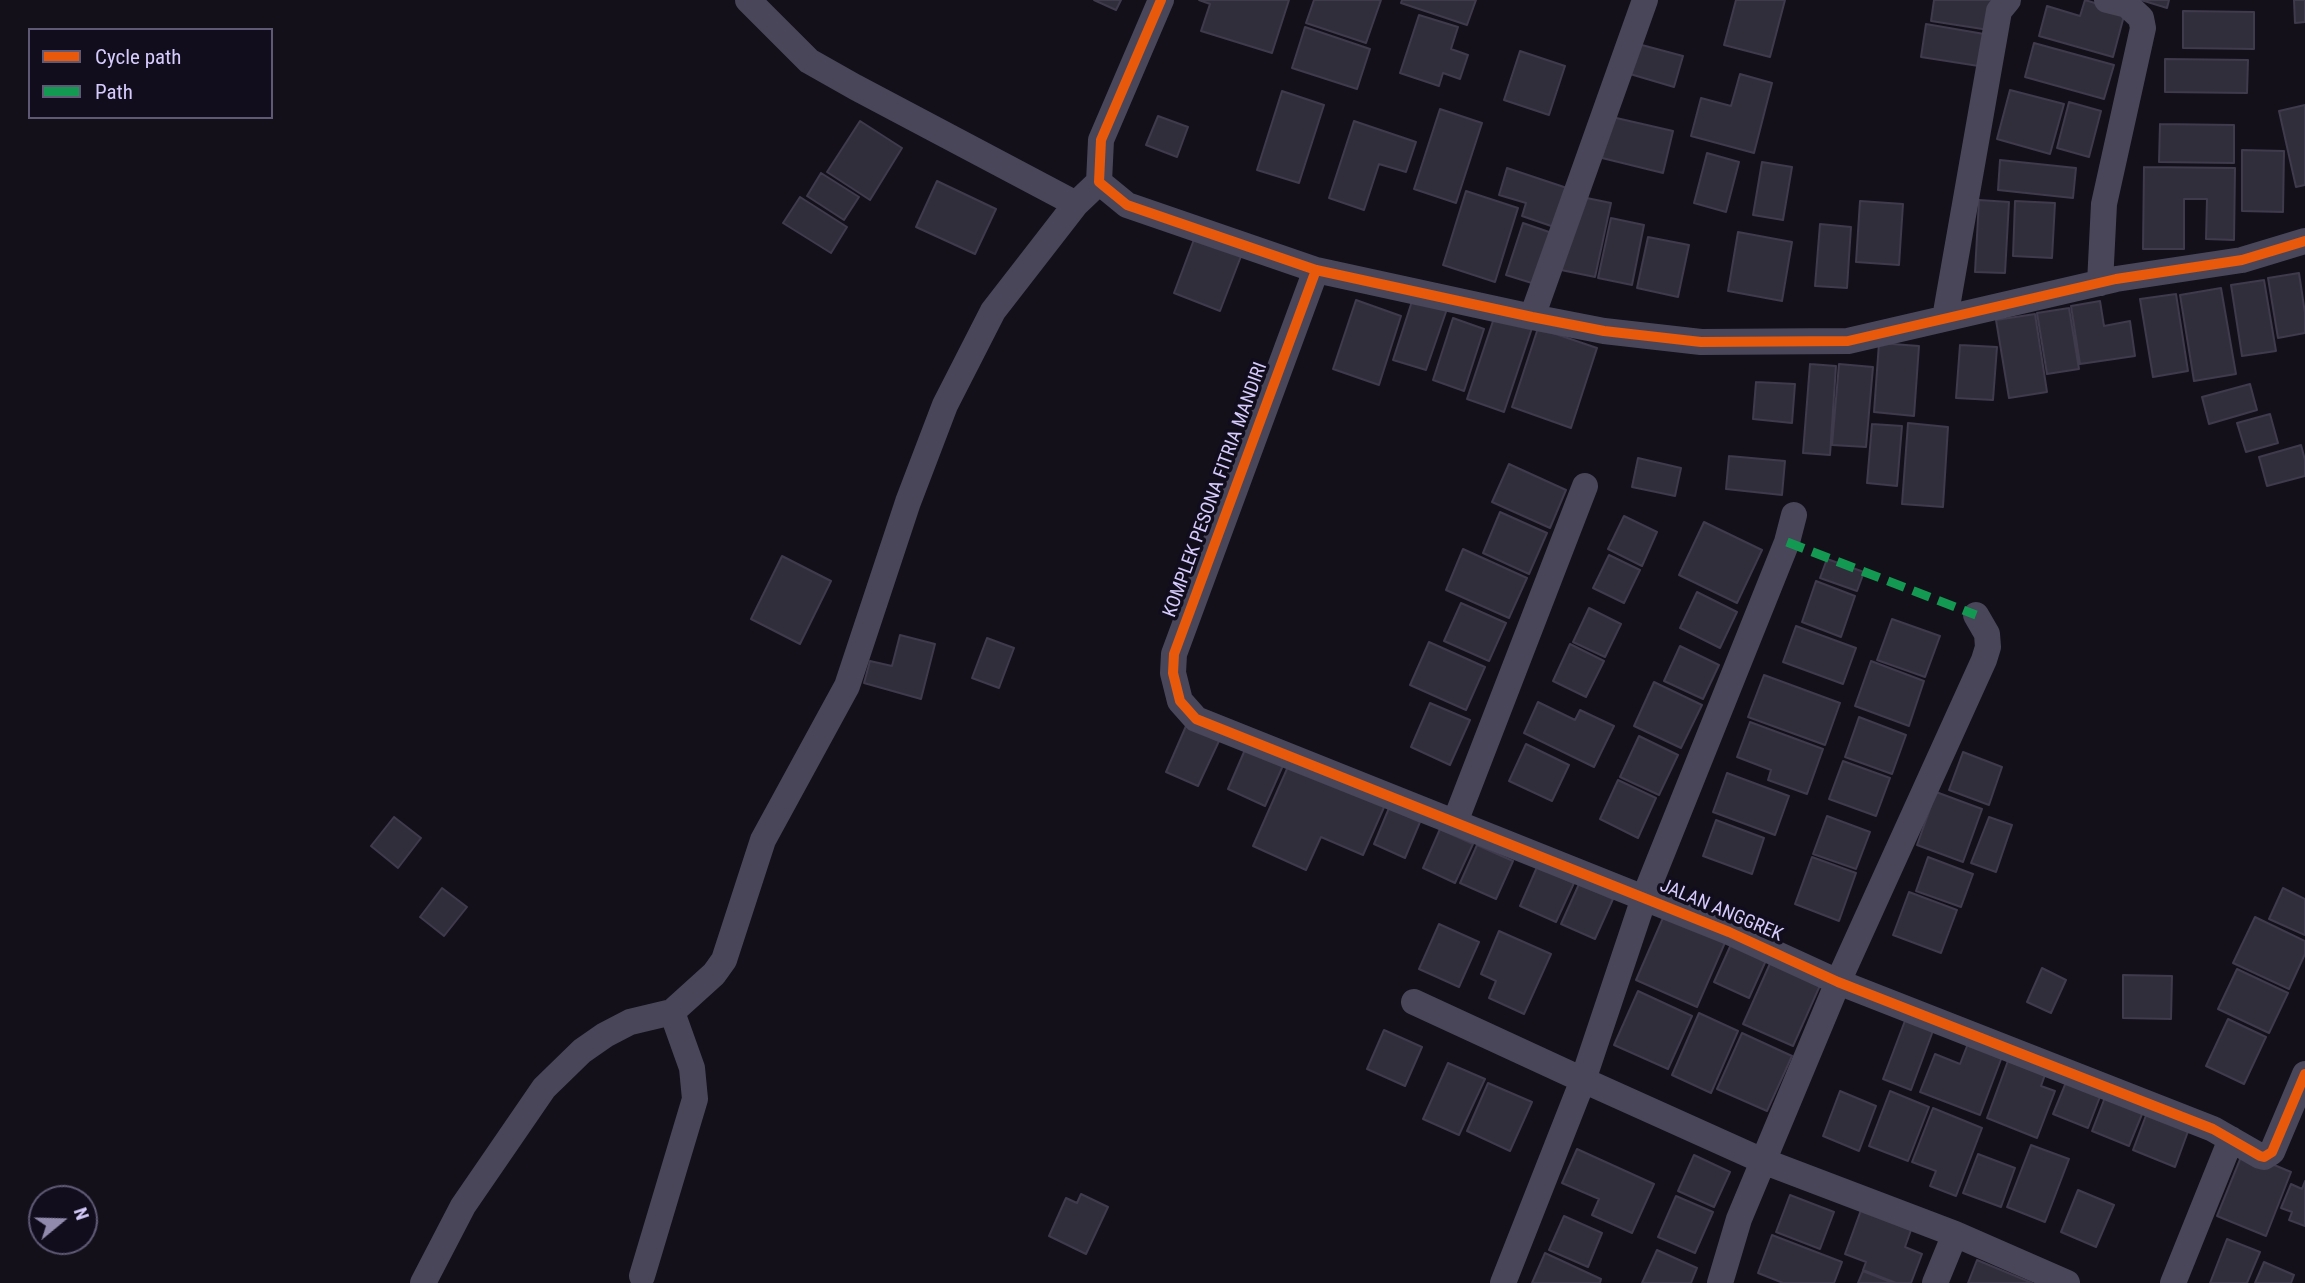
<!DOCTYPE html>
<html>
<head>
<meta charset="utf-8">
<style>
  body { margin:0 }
  #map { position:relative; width:2305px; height:1283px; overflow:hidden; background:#13101a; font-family:"Roboto Condensed",sans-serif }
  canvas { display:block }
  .legend { position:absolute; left:28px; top:28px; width:245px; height:91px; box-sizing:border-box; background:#110d1d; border:2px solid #605976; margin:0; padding:9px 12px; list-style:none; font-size:21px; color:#d6cbfc }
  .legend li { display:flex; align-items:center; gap:14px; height:35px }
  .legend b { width:35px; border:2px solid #605976 }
  .north { position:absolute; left:28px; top:1185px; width:70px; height:70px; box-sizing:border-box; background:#110d1d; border:2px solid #605976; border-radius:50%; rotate:71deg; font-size:19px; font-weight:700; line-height:28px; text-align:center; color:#d6cbfc }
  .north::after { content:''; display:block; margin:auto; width:24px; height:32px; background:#928aad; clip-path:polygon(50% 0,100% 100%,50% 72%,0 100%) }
</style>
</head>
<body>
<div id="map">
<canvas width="2305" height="1283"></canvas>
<ul class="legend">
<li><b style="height:9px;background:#e8590c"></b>Cycle path</li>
<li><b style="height:9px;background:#139951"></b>Path</li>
</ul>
<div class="north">N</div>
</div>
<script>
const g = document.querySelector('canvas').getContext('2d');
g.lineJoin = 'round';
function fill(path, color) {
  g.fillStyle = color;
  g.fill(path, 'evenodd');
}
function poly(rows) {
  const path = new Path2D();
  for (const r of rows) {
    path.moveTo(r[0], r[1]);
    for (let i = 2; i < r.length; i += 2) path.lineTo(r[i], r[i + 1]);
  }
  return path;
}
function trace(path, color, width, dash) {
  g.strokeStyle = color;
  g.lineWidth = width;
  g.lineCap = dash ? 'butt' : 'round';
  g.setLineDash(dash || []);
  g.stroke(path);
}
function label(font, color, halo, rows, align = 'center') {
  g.font = font + ' "Roboto Condensed",sans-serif';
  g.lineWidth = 7;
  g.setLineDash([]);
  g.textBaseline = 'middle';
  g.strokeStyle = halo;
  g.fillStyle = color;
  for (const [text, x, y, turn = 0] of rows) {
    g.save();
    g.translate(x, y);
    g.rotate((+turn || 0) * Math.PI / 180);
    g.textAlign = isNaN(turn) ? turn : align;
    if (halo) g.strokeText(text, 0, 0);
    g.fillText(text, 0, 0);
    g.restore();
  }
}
const building = poly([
  [1094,0,1121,0,1116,10,1094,0],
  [1199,0,1289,0,1272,53,1201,31,1210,4,1199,0],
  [1314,0,1381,0,1366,43,1306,23,1314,0],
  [1402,0,1476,0,1467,25,1401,3,1402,0],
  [1736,0,1785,0,1770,57,1724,45,1736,0],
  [1934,0,1994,0,1989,30,1931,21,1934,0],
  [2085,0,2125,12,2113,57,2039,36,2047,6,2080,16,2085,0],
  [2141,0,2169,0,2167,8,2141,0],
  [2294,0,2305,0,2305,22,2295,23,2294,0],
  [2183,11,2254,12,2254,49,2183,48,2183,11],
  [1419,15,1458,27,1451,49,1468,55,1460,79,1443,73,1439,86,1400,73,1419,15],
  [1926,24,1990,35,1985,67,1921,57,1926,24],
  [1305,27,1370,49,1357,89,1292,68,1305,27],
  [2034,43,2114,65,2104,99,2025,77,2034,43],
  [1638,44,1683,56,1674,87,1630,74,1638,44],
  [1520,51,1565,66,1549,115,1504,100,1520,51],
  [2165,59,2248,60,2247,93,2165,92,2165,59],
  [1740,74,1772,83,1754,153,1691,136,1701,98,1731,106,1740,74],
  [2010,90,2064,104,2050,154,1997,139,2010,90],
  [1282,91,1324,105,1299,183,1257,170,1282,91],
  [2069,102,2101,111,2089,157,2057,148,2069,102],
  [2305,105,2305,185,2296,187,2279,111,2305,105],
  [1440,109,1482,123,1456,203,1414,189,1440,109],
  [1158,116,1188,127,1177,157,1146,145,1158,116],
  [1612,117,1673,131,1663,173,1602,158,1612,117],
  [860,121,902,148,870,200,827,172,860,121],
  [1354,121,1416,142,1406,172,1379,164,1364,210,1329,198,1354,121],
  [2160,124,2234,125,2234,163,2159,162,2160,124],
  [2242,150,2284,151,2283,212,2242,211,2242,150],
  [1707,153,1739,162,1726,212,1694,203,1707,153],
  [2000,160,2076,168,2073,198,1998,190,2000,160],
  [1762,162,1792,167,1783,220,1753,215,1762,162],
  [2144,167,2235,168,2234,240,2206,239,2207,199,2184,199,2184,249,2143,249,2144,167],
  [1507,168,1570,189,1557,228,1522,216,1526,203,1499,195,1507,168],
  [821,173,859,197,844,220,807,196,821,173],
  [937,181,996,209,975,254,916,227,937,181],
  [1466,191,1518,208,1495,282,1443,265,1466,191],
  [1577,196,1611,203,1595,277,1561,270,1577,196],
  [800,197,847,227,831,253,783,223,800,197],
  [1979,200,2009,202,2005,273,1975,272,1979,200],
  [1860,201,1903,204,1899,265,1856,262,1860,201],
  [2015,201,2055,203,2052,258,2013,256,2015,201],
  [1611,218,1644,225,1632,285,1598,278,1611,218],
  [1523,223,1552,233,1535,284,1506,275,1523,223],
  [1820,224,1851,227,1847,288,1815,286,1820,224],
  [1738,232,1792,242,1782,301,1728,291,1738,232],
  [1196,234,1243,251,1220,311,1174,293,1196,234],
  [1648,237,1689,245,1678,297,1637,288,1648,237],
  [2299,273,2305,313,2305,333,2278,338,2268,278,2299,273],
  [2264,280,2276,351,2242,356,2231,285,2264,280],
  [2221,288,2236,374,2194,381,2180,295,2221,288],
  [2176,294,2188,371,2153,377,2140,299,2176,294],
  [1414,295,1448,306,1426,370,1393,360,1414,295],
  [1356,300,1401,316,1379,385,1333,369,1356,300],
  [2100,301,2104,326,2130,321,2135,356,2080,364,2071,306,2100,301],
  [2069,308,2079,369,2047,374,2037,313,2069,308],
  [1496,312,1533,325,1504,412,1467,399,1496,312],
  [2035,314,2047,392,2009,398,1996,320,2035,314],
  [1453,318,1484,329,1464,391,1433,380,1453,318],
  [1538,328,1597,348,1571,428,1512,407,1538,328],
  [1879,343,1919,346,1914,416,1874,412,1879,343],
  [1960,345,1997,347,1993,400,1956,398,1960,345],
  [1810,364,1836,366,1830,455,1803,453,1810,364],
  [1839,364,1873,367,1866,447,1832,445,1839,364],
  [1756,382,1795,384,1792,423,1753,419,1756,382],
  [2250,384,2257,410,2209,424,2202,397,2250,384],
  [2270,414,2278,443,2246,452,2237,423,2270,414],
  [1908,423,1948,427,1943,507,1902,504,1908,423],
  [1872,424,1902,426,1897,486,1867,483,1872,424],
  [2301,445,2305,460,2305,476,2267,486,2259,457,2301,445],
  [1729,456,1785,461,1782,495,1726,489,1729,456],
  [1638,458,1681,468,1675,496,1632,487,1638,458],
  [1509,464,1566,490,1550,528,1492,502,1509,464],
  [1500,512,1547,533,1529,574,1483,553,1500,512],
  [1624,516,1657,532,1642,566,1608,549,1624,516],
  [1704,522,1762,550,1737,603,1679,575,1704,522],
  [1463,549,1527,578,1509,618,1446,590,1463,549],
  [1609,555,1640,570,1624,603,1593,588,1609,555],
  [782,556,831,581,800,644,751,619,782,556],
  [1827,559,1864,572,1857,591,1820,578,1827,559],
  [1816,581,1855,596,1841,637,1802,622,1816,581],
  [1697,592,1737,612,1720,648,1680,628,1697,592],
  [1461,603,1506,623,1489,661,1444,641,1461,603],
  [1589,608,1621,624,1605,657,1573,642,1589,608],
  [1892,619,1940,636,1925,677,1877,660,1892,619],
  [1796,626,1856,648,1843,684,1783,662,1796,626],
  [900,635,935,644,921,699,864,683,870,661,892,666,900,635],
  [987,638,1014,648,999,688,972,678,987,638],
  [1429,642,1485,667,1466,710,1410,685,1429,642],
  [1570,644,1604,661,1586,697,1553,681,1570,644],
  [1680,646,1719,665,1703,699,1664,681,1680,646],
  [1871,661,1924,681,1909,726,1855,706,1871,661],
  [1764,675,1840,703,1825,745,1748,717,1764,675],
  [1654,682,1702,705,1681,748,1634,726,1654,682],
  [1538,702,1575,720,1580,710,1614,726,1594,767,1524,733,1538,702],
  [1430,703,1470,720,1450,765,1411,747,1430,703],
  [1859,717,1906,735,1892,774,1845,757,1859,717],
  [1750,722,1823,749,1807,794,1768,780,1771,770,1737,757,1750,722],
  [1186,726,1219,741,1198,786,1166,772,1186,726],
  [1639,736,1678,755,1659,795,1620,777,1639,736],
  [1526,744,1569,765,1552,801,1509,781,1526,744],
  [1247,745,1285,761,1265,806,1228,789,1247,745],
  [1963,752,2002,767,1989,805,1949,790,1963,752],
  [1843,761,1890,778,1876,816,1829,799,1843,761],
  [1290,762,1385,805,1363,855,1321,837,1306,870,1253,846,1290,762],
  [1727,773,1789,796,1775,835,1713,812,1727,773],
  [1618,780,1656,798,1638,838,1600,819,1618,780],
  [1936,792,1982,809,1963,862,1917,845,1936,792],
  [1389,808,1420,822,1405,858,1374,844,1389,808],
  [1827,816,1870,832,1856,869,1813,854,1827,816],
  [394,817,421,838,398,868,371,846,394,817],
  [1989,817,2012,825,1996,872,1971,863,1989,817],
  [1716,820,1764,838,1752,874,1703,856,1716,820],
  [1440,829,1473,844,1455,883,1423,868,1440,829],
  [1477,845,1513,861,1496,899,1460,883,1477,845],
  [1812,857,1856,873,1839,921,1795,904,1812,857],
  [1928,857,1973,874,1961,907,1916,891,1928,857],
  [1537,867,1574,883,1556,922,1520,906,1537,867],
  [1579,884,1613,899,1595,939,1561,924,1579,884],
  [442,888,467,907,444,936,420,917,442,888],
  [2283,888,2305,899,2305,935,2269,919,2283,888],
  [1909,892,1957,910,1941,953,1893,935,1909,892],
  [1666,911,1727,938,1697,1007,1636,980,1666,911],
  [2255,917,2305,941,2305,954,2289,989,2233,963,2255,917],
  [1439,924,1479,942,1459,987,1419,969,1439,924],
  [1499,931,1551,954,1524,1014,1489,998,1496,981,1481,974,1499,931],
  [1733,940,1768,956,1749,998,1714,982,1733,940],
  [1772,959,1822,981,1793,1046,1743,1024,1772,959],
  [2042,968,2066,980,2051,1013,2027,1002,2042,968],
  [2237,969,2288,993,2269,1033,2218,1009,2237,969],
  [2123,975,2172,976,2171,1019,2123,1018,2123,975],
  [1638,991,1692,1016,1668,1069,1614,1045,1638,991],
  [1699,1013,1738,1031,1711,1093,1672,1075,1699,1013],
  [1906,1018,1934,1028,1911,1090,1883,1079,1906,1018],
  [2228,1019,2266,1037,2244,1084,2206,1066,2228,1019],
  [1384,1030,1422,1047,1405,1086,1367,1069,1384,1030],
  [1742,1033,1792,1056,1767,1111,1717,1089,1742,1033],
  [1969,1041,2003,1054,1980,1115,1920,1092,1935,1054,1960,1064,1969,1041],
  [2009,1058,2046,1072,2041,1086,2055,1091,2037,1138,1987,1118,2009,1058],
  [1448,1063,1485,1079,1459,1135,1423,1119,1448,1063],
  [2069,1075,2103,1089,2088,1128,2053,1114,2069,1075],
  [1488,1083,1532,1102,1510,1151,1467,1131,1488,1083],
  [1840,1091,1876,1106,1859,1151,1823,1136,1840,1091],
  [1890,1091,1929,1107,1908,1161,1869,1146,1890,1091],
  [2107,1092,2145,1107,2129,1146,2092,1131,2107,1092],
  [1933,1108,1982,1128,1956,1196,1930,1186,1936,1171,1912,1162,1933,1108],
  [2148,1110,2190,1126,2175,1167,2133,1150,2148,1110],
  [2031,1145,2069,1159,2045,1222,2007,1207,2031,1145],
  [1577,1149,1654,1184,1632,1233,1592,1215,1599,1199,1562,1183,1577,1149],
  [2243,1152,2291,1172,2266,1236,2217,1216,2243,1152],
  [1978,1154,2015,1168,2001,1207,1963,1193,1978,1154],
  [1694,1155,1730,1172,1714,1207,1678,1191,1694,1155],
  [2305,1181,2305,1226,2289,1220,2292,1212,2281,1208,2291,1184,2302,1189,2305,1181],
  [2078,1190,2114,1205,2096,1247,2061,1232,2078,1190],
  [1081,1194,1108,1207,1086,1254,1049,1236,1066,1198,1077,1203,1081,1194],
  [1790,1195,1834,1212,1820,1249,1776,1232,1790,1195],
  [1676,1196,1713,1212,1695,1253,1658,1237,1676,1196],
  [1861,1210,1911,1230,1905,1247,1922,1254,1911,1283,1896,1283,1863,1270,1866,1262,1845,1254,1861,1210],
  [1564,1216,1602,1233,1588,1267,1549,1250,1564,1216],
  [1772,1235,1842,1262,1834,1283,1783,1283,1758,1273,1772,1235],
  [2227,1239,2260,1252,2247,1283,2210,1283,2227,1239],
  [1657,1250,1697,1268,1691,1283,1642,1283,1657,1250],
  [1545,1253,1601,1279,1600,1283,1532,1283,1545,1253],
  [1977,1260,2032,1283,1968,1283,1977,1260],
  [2264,1262,2294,1275,2291,1283,2255,1283,2264,1262],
  [1863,1271,1893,1283,1858,1283,1863,1271]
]);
fill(building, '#312e3c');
trace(building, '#403a4d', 2);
trace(poly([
  [748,0,809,61,855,87,1076,204],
  [1161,0,1101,140,1099,182,1127,205,1316,270,1532,317,1604,331,1701,342,1848,341,2116,279,2242,260,2305,241],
  [1316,270,1174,654,1173,673,1180,701,1196,719,1729,932,1838,982,2213,1129,2260,1156,2264,1157,2272,1152,2305,1074],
  [2100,283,2104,204,2143,28,2141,18,2127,5,2107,0],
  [1532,317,1645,0],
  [1945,318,1999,11,2008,0],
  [1794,515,1787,542,1644,898,1583,1080,1763,1161,1955,1234,1935,1283],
  [1455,822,1585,486],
  [1414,1002,1583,1080,1503,1283],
  [1955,1234,2067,1283],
  [642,1276,695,1099,692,1068,672,1012],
  [423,1283,463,1206,544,1088,582,1051,605,1035,630,1022,672,1012,714,974,724,960,763,840,847,686,908,502,945,405,993,311,1076,204,1099,182],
  [1720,1283,1739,1219,1838,982,1984,660,1988,647,1987,634,1976,615],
  [2173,1283,2231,1139]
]), '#49465a', 26);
trace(poly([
  [1787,542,1976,615]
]), '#139951', 9, [18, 9]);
trace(poly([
  [1161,0,1101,140,1099,182,1127,205,1316,270,1532,317,1604,331,1701,342,1848,341,2116,279,2242,260,2305,241],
  [1316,270,1174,654,1173,673,1180,701,1196,719,1729,932,1838,982,2213,1129,2260,1156,2264,1157,2272,1152,2305,1074]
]), '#e8590c', 10);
label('19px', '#d6cbfc', '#110d1d', [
  ["KOMPLEK PESONA FITRIA MANDIRI",1216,490,-70],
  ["JALAN ANGGREK",1721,911,23]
]);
</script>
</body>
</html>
